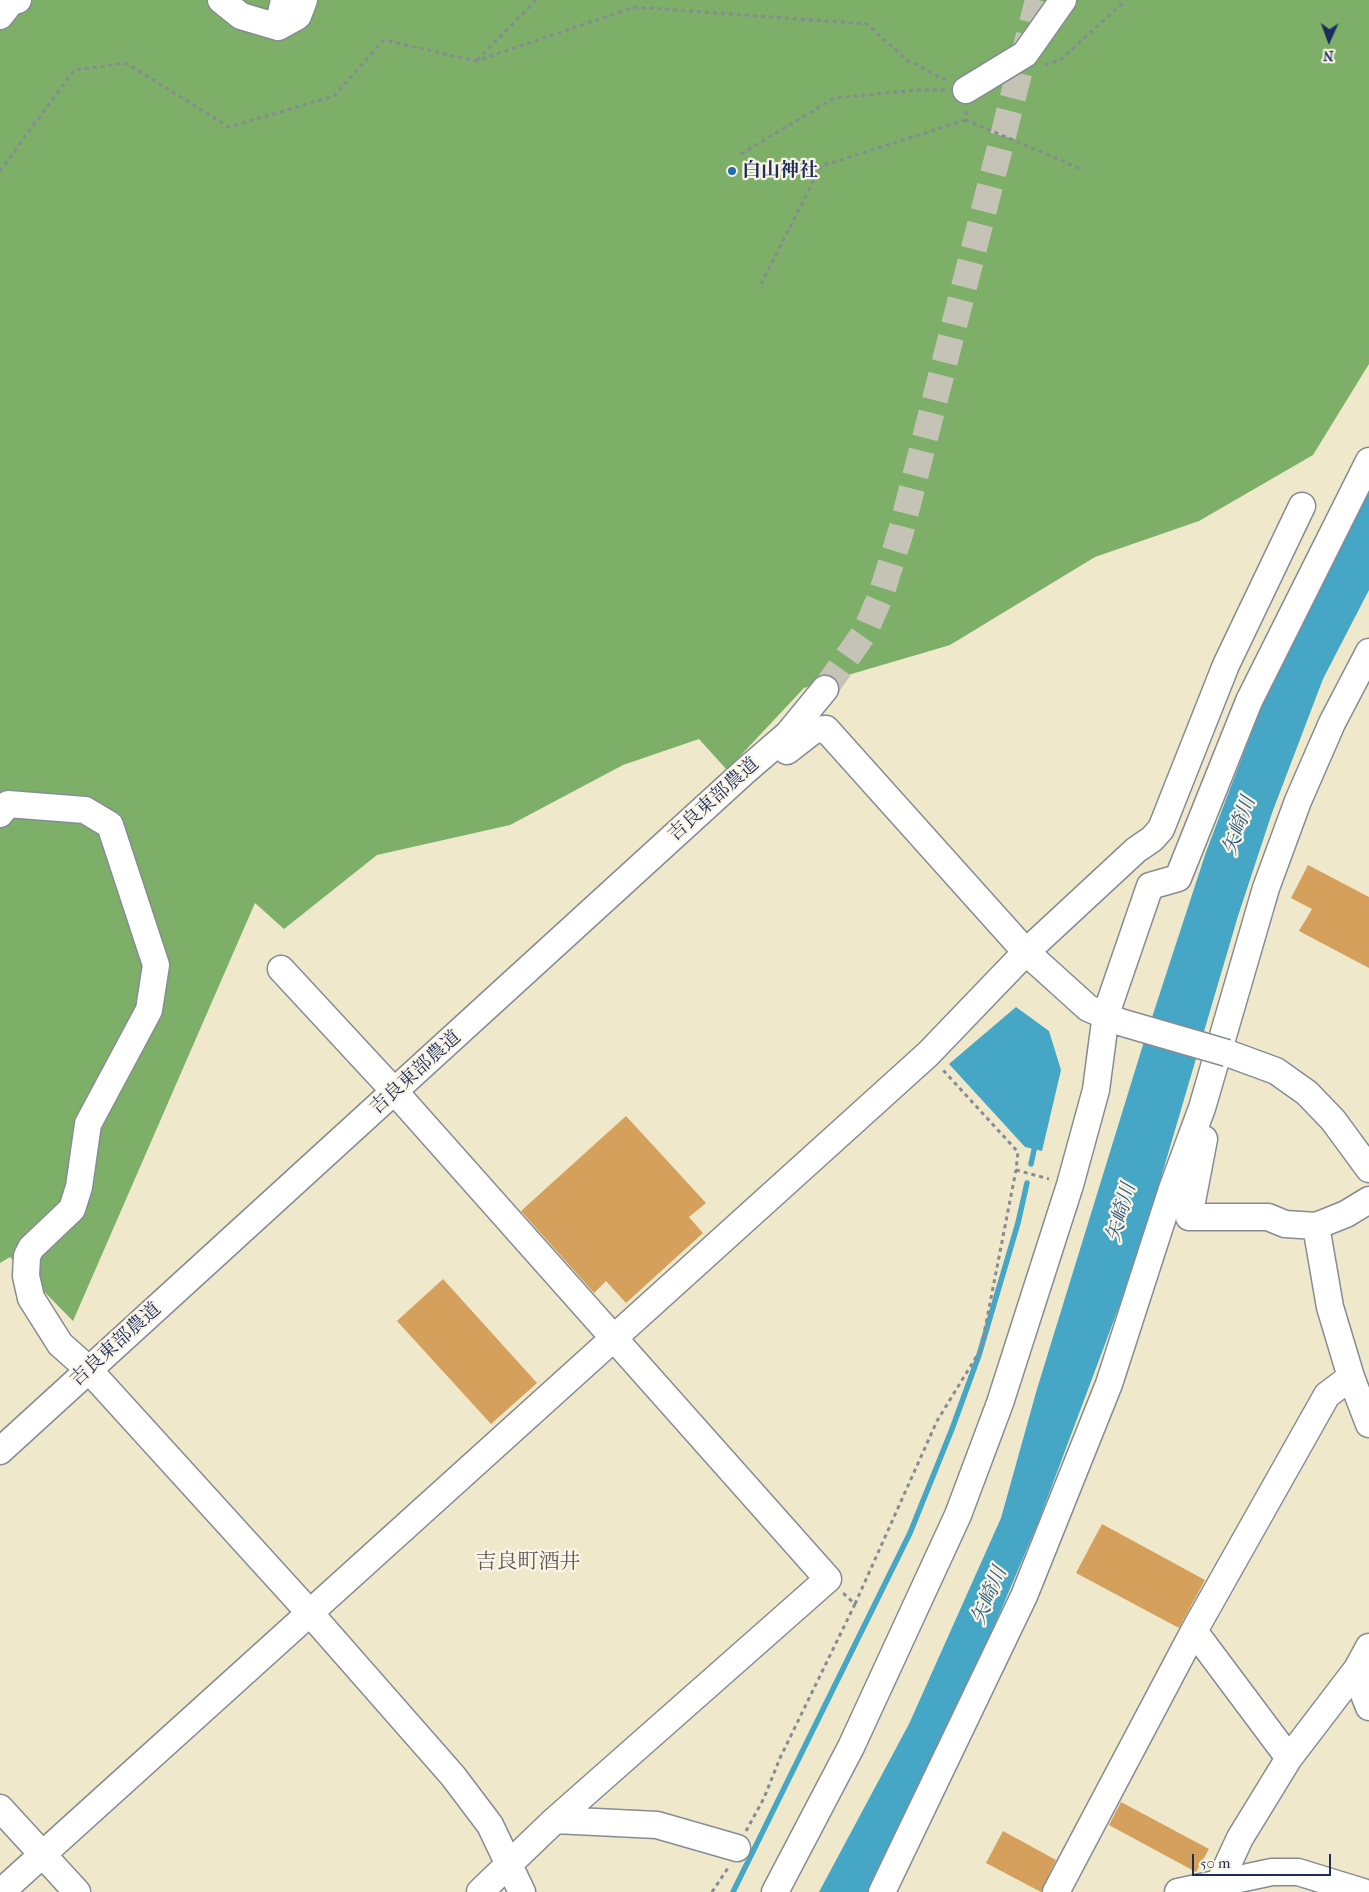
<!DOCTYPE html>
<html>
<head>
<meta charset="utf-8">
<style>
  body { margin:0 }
  #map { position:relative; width:1369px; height:1892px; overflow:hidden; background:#efe8cb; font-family:"IM FELL French Canon",serif }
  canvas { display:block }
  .north { position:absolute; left:1304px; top:15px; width:50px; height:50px; -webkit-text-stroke:4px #fcf5e5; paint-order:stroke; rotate:182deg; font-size:14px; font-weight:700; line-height:20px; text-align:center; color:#1b2f5e }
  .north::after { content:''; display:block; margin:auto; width:18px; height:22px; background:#1b2f5e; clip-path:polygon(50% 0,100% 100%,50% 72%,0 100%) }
  .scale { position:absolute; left:1192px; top:1854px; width:139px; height:22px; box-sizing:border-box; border:2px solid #1b2f5e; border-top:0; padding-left:6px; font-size:15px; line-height:18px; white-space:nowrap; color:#1b2f5e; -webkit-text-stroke:4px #fcf5e5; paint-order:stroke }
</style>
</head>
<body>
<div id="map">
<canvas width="1369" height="1892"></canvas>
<div class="north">N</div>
<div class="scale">50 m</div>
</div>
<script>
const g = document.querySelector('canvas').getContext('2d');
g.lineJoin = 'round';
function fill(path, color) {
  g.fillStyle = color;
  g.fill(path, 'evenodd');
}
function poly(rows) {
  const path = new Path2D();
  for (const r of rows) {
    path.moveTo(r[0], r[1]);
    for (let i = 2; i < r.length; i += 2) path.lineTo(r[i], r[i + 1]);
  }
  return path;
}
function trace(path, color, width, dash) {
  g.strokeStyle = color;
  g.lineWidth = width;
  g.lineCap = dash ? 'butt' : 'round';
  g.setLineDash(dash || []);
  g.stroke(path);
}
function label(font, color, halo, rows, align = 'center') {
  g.font = font + ' "IM FELL French Canon","Noto Serif JP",serif';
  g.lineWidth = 4.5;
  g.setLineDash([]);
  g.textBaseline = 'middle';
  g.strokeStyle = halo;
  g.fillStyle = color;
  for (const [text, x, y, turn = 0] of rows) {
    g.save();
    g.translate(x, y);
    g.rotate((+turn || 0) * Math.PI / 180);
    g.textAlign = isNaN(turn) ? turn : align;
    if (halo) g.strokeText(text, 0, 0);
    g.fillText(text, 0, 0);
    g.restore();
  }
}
fill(poly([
  [0,0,1369,0,1369,364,1313,455,1199,521,1095,557,950,645,804,688,727,770,699,739,623,765,510,825,377,855,284,929,255,903,73,1321,10,1257,0,1263]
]), '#7eaf69');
fill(poly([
  [1369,472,1369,590,1323,679,1272,813,1238,916,1155,1198,1120,1304,1038,1523,984,1650,868,1892,819,1892,909,1724,1001,1518,1037,1389,1142,1048,1206,852,1293,623],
  [1016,1007,1049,1031,1061,1070,1042,1151,1025,1147,949,1064]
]), '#45a6c5');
trace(poly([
  [1031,1164,1036,1141],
  [733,1892,910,1533,952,1429,979,1355,1018,1223,1027,1183]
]), '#45a6c5', 5.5);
fill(poly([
  [1308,865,1369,897,1369,968,1299,931,1312,909,1291,898],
  [626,1116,706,1203,689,1217,703,1233,626,1303,606,1281,594,1293,521,1211],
  [443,1279,537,1383,491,1424,397,1321],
  [1102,1524,1205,1580,1179,1628,1076,1573],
  [1121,1802,1209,1849,1196,1872,1109,1825],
  [1003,1831,1056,1860,1041,1892,986,1863]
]), '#d4a05b');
trace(poly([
  [825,689,865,632,881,595,901,531,1038,0]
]), '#c5c3b5', 26, [26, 13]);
const minor = poly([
  [221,0,241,16,278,27,284,0],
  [0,16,11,2,18,0],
  [278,27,298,16,304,0],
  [966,90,1025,54,1063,0],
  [787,751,814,730,826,729,1026,952,1088,1008,1120,1022],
  [0,814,8,804,85,810,110,825,156,965,149,1010,88,1124,79,1187,72,1209,31,1248,27,1256,26,1276,31,1298,60,1344,88,1369,309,1612,453,1776,490,1825,522,1892],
  [281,969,395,1092,828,1579,555,1820],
  [1227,1053,1276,1071,1307,1093,1333,1120,1369,1169],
  [1204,1139,1189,1217,1268,1217,1285,1224,1316,1226,1346,1214,1369,1200],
  [1316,1226,1330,1307,1351,1377,1369,1424],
  [0,1451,744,772,788,734,825,689],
  [1194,1631,1289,1758],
  [1355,1672,1369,1707],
  [0,1808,77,1892],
  [1,1892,928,1054,1026,952,1136,850,1152,839,1161,829,1226,665,1302,506],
  [480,1892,555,1820,657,1825,737,1848],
  [775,1892,851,1747,958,1515,1000,1403,1070,1185,1096,1090,1106,1014,1150,886,1178,878,1249,701,1369,461],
  [882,1892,1024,1596,1109,1384,1172,1189,1202,1108,1266,888,1298,801,1332,723,1369,652],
  [1056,1892,1194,1631,1327,1395,1351,1377],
  [1178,1892,1272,1872,1298,1872,1363,1892],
  [1215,1892,1240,1838,1289,1758,1357,1669,1369,1647]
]);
trace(minor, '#858c94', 29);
trace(poly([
  [477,60,536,0],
  [1045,65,1060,60,1126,0],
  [966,111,966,120,1081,169],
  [741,154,834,98,918,90,945,90],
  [0,171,74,70,126,63,229,127,334,96,384,40,476,61,635,7,867,24,907,60,948,81],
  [761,284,821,166,966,120],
  [1016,1170,1049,1179],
  [855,1604,937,1421,981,1349,1016,1170,1018,1152,943,1070],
  [746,1831,764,1798,780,1758,855,1604,843,1593],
  [712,1892,728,1868]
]), '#858c94', 3, [4, 4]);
trace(minor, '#fff', 26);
const minorBridge = poly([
  [1120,1022,1227,1053]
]);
trace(minorBridge, '#858c94', 29, []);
trace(minorBridge, '#fff', 26);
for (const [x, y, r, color] of [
  [732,171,5,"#1f6fb2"]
]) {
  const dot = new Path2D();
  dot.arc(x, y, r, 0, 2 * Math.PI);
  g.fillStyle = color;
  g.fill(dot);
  trace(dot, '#fcf5e5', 2);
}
label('bold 19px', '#1b2f5e', '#fcf5e5', [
  ["白山神社",742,171]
], 'left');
label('19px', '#1b2f5e', '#fcf5e5', [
  ["吉良東部農道",714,800,-42],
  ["吉良東部農道",416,1073,-42],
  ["吉良東部農道",116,1345,-42]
]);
label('italic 20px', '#2a5982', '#fcf5e5', [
  ["矢崎川",1240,826,-70],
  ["矢崎川",1122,1213,-74],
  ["矢崎川",990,1596,-67]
]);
label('21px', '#5c575d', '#fcf5e5', [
  ["吉良町酒井",528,1563]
]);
</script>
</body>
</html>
